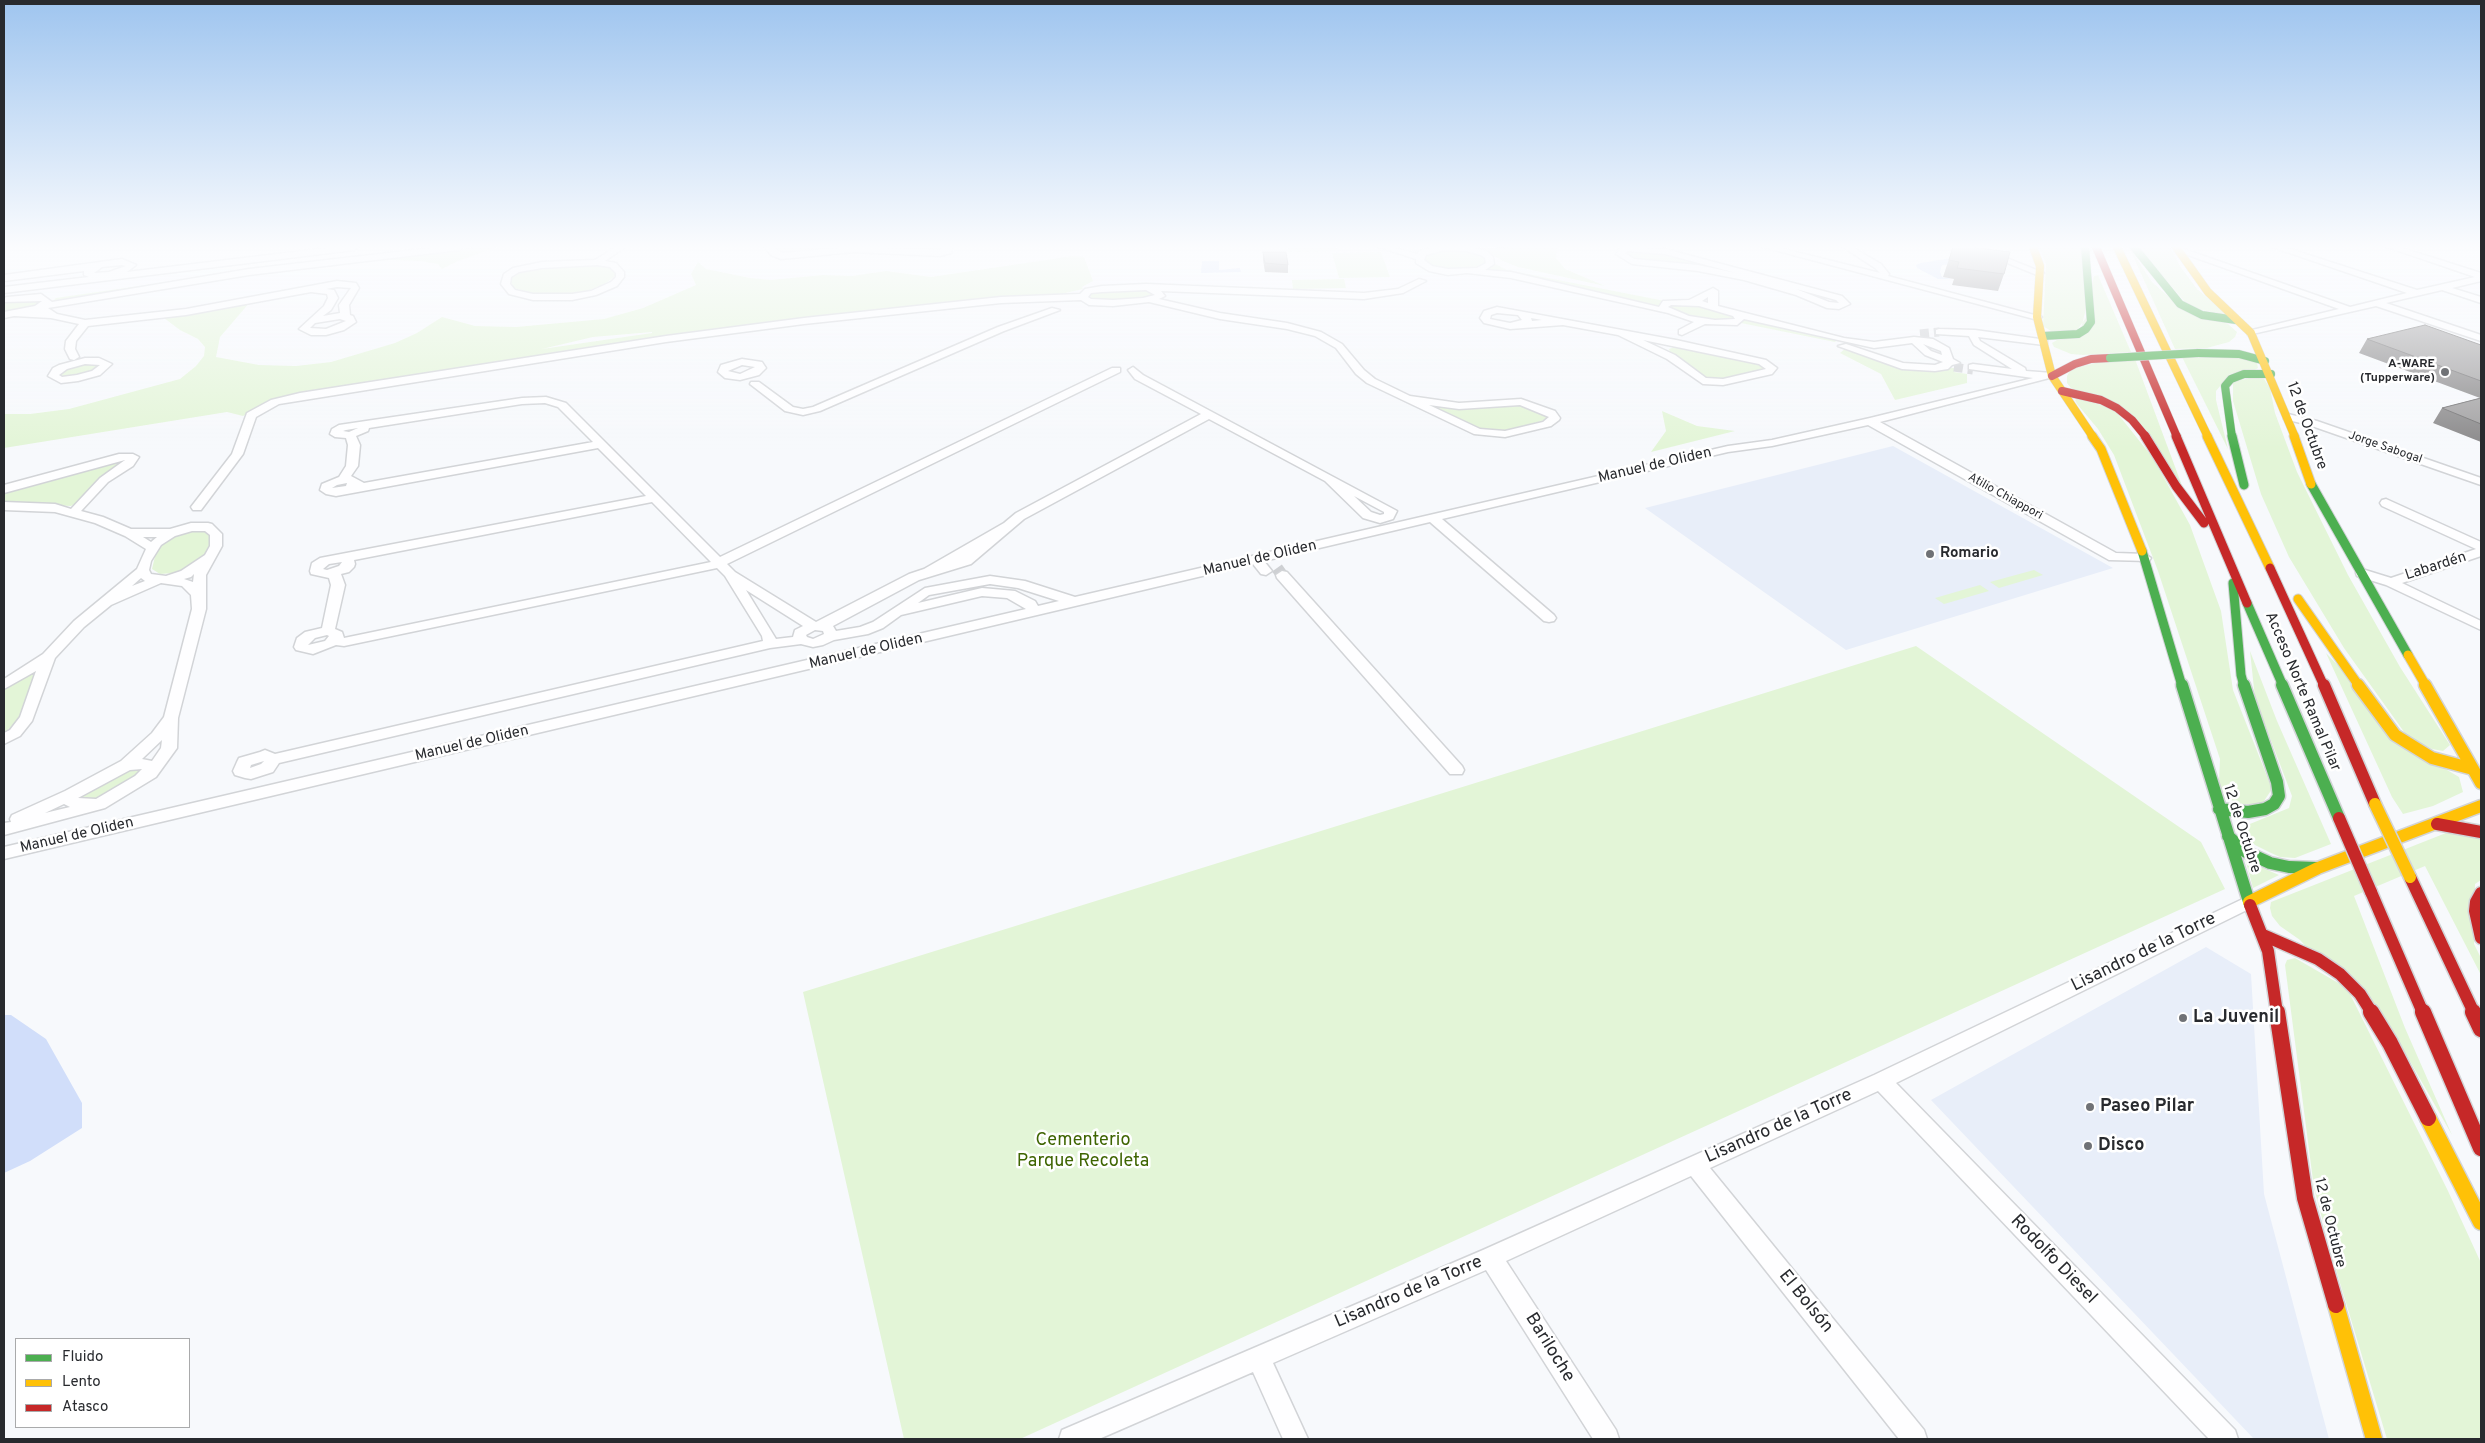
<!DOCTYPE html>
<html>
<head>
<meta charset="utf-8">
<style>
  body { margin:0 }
  #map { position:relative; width:2485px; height:1443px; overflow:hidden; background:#f7f9fc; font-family:Overpass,sans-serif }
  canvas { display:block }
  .frame { position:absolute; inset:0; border:5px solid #282a2e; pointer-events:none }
  .legend { position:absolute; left:15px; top:1338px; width:175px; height:90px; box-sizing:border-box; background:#fff; border:1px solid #a9aaab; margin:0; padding:6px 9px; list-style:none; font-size:15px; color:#282a2e }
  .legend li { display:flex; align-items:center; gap:10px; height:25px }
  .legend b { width:25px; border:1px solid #a9aaab }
</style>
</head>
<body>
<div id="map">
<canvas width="2485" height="1443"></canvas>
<div class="frame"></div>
<ul class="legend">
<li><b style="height:6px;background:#4caf50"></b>Fluido</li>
<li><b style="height:6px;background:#ffc107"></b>Lento</li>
<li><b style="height:6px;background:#c62828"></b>Atasco</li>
</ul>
</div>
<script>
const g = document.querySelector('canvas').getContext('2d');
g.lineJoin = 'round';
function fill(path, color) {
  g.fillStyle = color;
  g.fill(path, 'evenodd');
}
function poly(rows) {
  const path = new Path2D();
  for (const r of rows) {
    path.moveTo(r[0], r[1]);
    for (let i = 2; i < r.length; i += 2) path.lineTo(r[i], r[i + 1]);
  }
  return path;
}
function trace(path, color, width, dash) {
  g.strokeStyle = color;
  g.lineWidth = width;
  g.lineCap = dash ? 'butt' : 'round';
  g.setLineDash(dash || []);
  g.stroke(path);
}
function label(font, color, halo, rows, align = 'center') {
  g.font = font + ' Overpass,sans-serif';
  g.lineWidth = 5;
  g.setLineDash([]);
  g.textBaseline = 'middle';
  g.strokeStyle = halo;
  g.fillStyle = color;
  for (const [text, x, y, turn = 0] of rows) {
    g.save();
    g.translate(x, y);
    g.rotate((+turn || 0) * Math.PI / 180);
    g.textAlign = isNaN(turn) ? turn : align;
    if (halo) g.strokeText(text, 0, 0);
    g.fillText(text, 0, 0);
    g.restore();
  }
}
fill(poly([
  [1893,446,2113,568,1846,650,1645,508],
  [2206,947,2251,974,2264,1194,2329,1439,2254,1439,1931,1100]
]), '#e8eef9');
fill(poly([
  [434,247,449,247,331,261,52,302,56,298,277,266],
  [477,247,497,247,458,261,442,269,438,264,420,261,392,260,342,263],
  [773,247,945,247,946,249,938,251,863,247,780,254],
  [1287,247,1336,247,1337,251,1288,252],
  [1534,247,1557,247,1556,258,1565,269,1605,286,1518,267,1503,261,1481,248],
  [2039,247,2082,247,2088,315,2077,330,2054,333,2043,326,2046,264],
  [2129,247,2152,282,2180,307,2228,324,2237,332,2235,337,2229,342,2207,348,2175,349],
  [2138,247,2170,247,2180,266,2197,289,2223,311,2224,314,2190,308],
  [1458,249,1483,256,1485,263,1475,268,1456,270,1436,267,1425,261,1423,258,1430,251],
  [1643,249,1724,269,1725,270,1630,259,1623,252,1626,250],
  [1381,252,1390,277,1339,278,1332,253],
  [1073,256,1084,257,1093,281,1082,287,1083,289,1061,294,879,310,634,341,306,391,272,400,243,416,227,412,4,448,4,414,30,414,69,409,180,379,196,366,204,356,205,347,198,339,180,330,164,318,165,317,251,301,220,337,216,357,259,365,296,366,331,362,395,343,417,333,442,317,475,326,516,327,604,319,643,308,696,285,691,274,698,262,706,269,750,278,771,280,823,275,852,276,886,271,931,277],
  [652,332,652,333,542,349,593,337],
  [591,263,609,266,615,271,615,276,605,284,587,291,562,295,538,295,514,288,510,281,513,274,523,270],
  [1495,264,1507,270,1665,301,1661,302,1659,307,1487,270],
  [2098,275,2131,352,2083,355,2071,354,2054,347,2052,343,2057,340,2079,337,2094,276],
  [1344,279,1346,288,1293,289,1292,280],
  [1143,288,1155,294,1135,301,1092,299,1089,294],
  [22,299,44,300,29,309,4,313,4,301],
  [1690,304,1732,313,1734,318,1732,321,1725,322,1693,317,1675,312,1668,308,1670,305],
  [1746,318,1756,322,1837,340,1835,342,1741,323],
  [1677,346,1763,364,1767,369,1716,381,1705,380,1670,353,1669,349],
  [1846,348,1891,365,1954,368,1954,372,1967,374,1967,383,1895,400,1881,374,1840,353],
  [2243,356,2257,363,2258,368,2253,371,2230,374,2216,391,2216,400,2228,449,2182,357],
  [2135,359,2184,491,2141,424,2071,388,2067,383,2067,376,2071,369,2100,362],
  [83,363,102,364,91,374,63,377,58,374],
  [2254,377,2264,379,2270,388,2275,413,2297,472,2348,575,2400,667,2450,745,2443,751,2432,749,2407,736,2344,648,2289,557,2261,494,2233,401,2233,382],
  [2078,398,2114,409,2153,458,2190,525,2221,611,2233,690,2272,789,2262,804,2240,804,2229,799,2222,791,2219,781,2220,759,2158,571,2114,455,2098,429,2077,404,2075,400],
  [1517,404,1549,416,1549,419,1508,430,1492,432,1479,430,1432,406],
  [1662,411,1697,426,1735,431,1651,452,1666,431],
  [127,459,78,502,71,506,4,503,4,491],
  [194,530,209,533,210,537,210,551,202,559,185,570,174,573,160,574,152,569,157,548,172,536],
  [2034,570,2043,575,1999,588,1990,582],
  [1980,585,1989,591,1944,604,1935,598],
  [1916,646,2201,842,2225,889,1020,1439,904,1439,803,992],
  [2250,651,2277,721,2331,844,2295,858,2280,857,2269,852,2255,845,2245,834,2245,826,2289,808,2292,796,2255,698],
  [2326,653,2430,760,2459,777,2463,792,2433,806,2403,814,2392,797],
  [34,672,39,673,21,720,4,736,4,689],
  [140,766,146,772,96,802,76,799,126,767],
  [2446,833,2472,834,2481,838,2481,880,2475,884,2474,944,2481,958,2481,975,2425,866,2354,896,2405,1028,2452,1135,2407,1056,2300,940,2280,926,2272,916,2270,908,2271,902],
  [2245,858,2265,869,2279,875,2253,888],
  [2295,958,2347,988,2448,1191,2481,1263,2481,1439,2387,1439,2334,1263,2314,1188,2285,965,2287,960]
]), '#e3f5d7');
fill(poly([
  [1957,257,1964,264,1942,265,1940,272,1942,277,1953,279,1938,279,1917,268,1916,265,1921,263],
  [1202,261,1219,261,1219,270,1240,268,1241,272,1201,273],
  [4,1015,11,1015,46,1039,82,1103,82,1128,30,1161,4,1173]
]), '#d1defa');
trace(poly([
  [1920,334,1939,332],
  [1954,367,1973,370]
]), '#ced0d3', 9, [9, 5]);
trace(poly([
  [1277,568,1282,575]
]), '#ced0d3', 12, [12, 6]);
const street = poly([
  [335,247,358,247,354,250,4,293,4,287,89,277,84,275,84,271,4,281,4,275,122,259,136,265,127,272,335,247],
  [122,265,126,266,109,272,94,273,102,267,122,265],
  [440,247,463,247,459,250,249,275,48,308,57,314,85,320,186,309,337,281,356,283,359,288,349,305,350,315,353,316,356,322,344,330,326,335,311,335,299,329,324,306,328,298,327,294,311,292,186,315,88,326,76,341,75,349,79,357,74,360,70,359,65,349,66,341,79,324,51,318,14,316,4,318,4,312,35,306,42,301,4,302,4,298,7,297,41,294,52,302,249,269,440,247],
  [337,287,351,288,339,305,340,313,323,316,331,310,338,298,334,290,326,289,337,287],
  [340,319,346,321,326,329,310,328,315,323,340,319],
  [616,247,625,247,605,261,616,263,624,272,624,277,617,286,596,295,572,300,533,300,509,294,501,284,504,274,513,268,542,262,595,260,616,247],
  [597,265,610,267,616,273,616,277,611,282,591,291,572,294,533,294,515,290,510,284,511,277,519,272,542,268,597,265],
  [765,247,773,247,782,253,851,247,940,250,945,247,953,247,951,253,940,256,854,252,781,259,771,255,765,247],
  [1379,247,1392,247,1417,254,1419,251,1436,247,1471,247,1487,251,1493,257,1494,264,1485,270,1511,272,1659,307,1663,301,1689,300,1713,288,1718,291,1718,306,1844,338,1874,342,1914,337,1933,339,1949,348,1953,359,1960,363,1952,365,1948,369,1935,371,1902,369,1838,346,1846,344,1903,363,1935,365,1943,362,1925,355,1912,343,1874,348,1744,319,1737,325,1705,324,1682,335,1679,334,1679,330,1694,322,1668,313,1511,278,1467,273,1448,275,1429,271,1416,263,1416,259,1379,247],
  [1445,250,1466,251,1481,255,1485,258,1486,263,1477,268,1448,269,1432,266,1424,260,1426,255,1445,250],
  [1708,297,1708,303,1702,301,1708,297],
  [1671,305,1699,306,1733,316,1735,319,1715,320,1689,316,1668,307,1671,305],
  [1923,344,1941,351,1942,355,1931,351,1923,344],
  [1621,247,1665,249,1842,296,1850,304,1839,309,1827,308,1796,295,1744,280,1698,271,1632,264,1616,254,1621,247],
  [1627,251,1665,254,1736,273,1698,265,1634,259,1625,253,1627,251],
  [1796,289,1836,300,1839,303,1829,302,1796,289],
  [1763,247,1776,247,1880,273,1875,268,1843,247,1852,247,1881,264,1889,274,1888,276,2042,317,2034,319,1763,247],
  [1968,247,1979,247,2044,273,2037,275,1968,247],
  [2272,247,2284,247,2417,290,2475,277,2387,247,2399,247,2481,273,2481,281,2452,288,2481,297,2481,303,2442,290,2386,303,2481,335,2481,341,2376,306,2248,335,2248,331,2339,309,2174,250,2181,248,2350,307,2407,293,2272,247],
  [1419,279,1426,281,1403,293,1364,299,1161,291,1165,296,1159,299,1220,313,1287,323,1321,332,1342,344,1364,370,1375,379,1410,396,1459,403,1521,399,1555,411,1560,418,1559,420,1551,426,1505,437,1474,434,1367,383,1356,374,1336,348,1315,336,1287,329,1220,319,1149,302,1113,306,1089,305,1081,300,1001,303,804,324,666,342,279,404,256,417,243,454,201,510,193,510,191,507,232,454,247,413,271,400,300,393,666,336,804,318,1001,297,1080,294,1085,289,1102,286,1146,284,1364,293,1398,289,1419,279],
  [1146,290,1155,295,1143,298,1113,300,1091,299,1088,297,1091,293,1102,292,1146,290],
  [1429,405,1459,409,1520,405,1549,417,1543,422,1505,431,1480,429,1429,405],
  [1497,307,1676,340,1766,360,1777,368,1772,374,1723,385,1703,384,1667,359,1618,335,1563,325,1510,329,1484,323,1480,318,1484,311,1497,307],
  [1497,313,1518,315,1522,320,1510,323,1490,319,1491,315,1497,313],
  [1531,318,1542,320,1532,321,1531,318],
  [1643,340,1759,364,1766,369,1723,379,1706,378,1675,355,1643,340],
  [1052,308,1060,310,1004,331,820,411,803,415,785,411,750,384,751,382,759,382,793,407,803,409,813,407,998,327,1052,308],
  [1939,329,1975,330,2047,340,2047,344,2044,345,1978,337,1980,341,2025,368,2026,371,2052,373,2057,376,1880,422,2116,553,2145,554,2151,558,2149,561,2109,560,1868,425,1772,446,1728,452,1442,519,1554,615,1556,618,1554,621,1549,622,1544,621,1430,522,1264,561,1272,571,1266,575,1261,574,1253,564,4,859,4,847,1026,609,1007,598,982,596,901,615,883,628,868,634,834,640,823,645,813,647,801,644,770,648,279,763,273,772,251,779,245,778,235,775,233,771,237,762,239,758,260,752,265,750,275,754,763,641,762,636,725,576,717,568,344,646,336,645,313,654,296,650,294,647,297,638,305,632,322,628,331,585,329,578,311,574,310,571,312,563,320,558,646,496,598,448,336,496,326,494,320,490,322,484,339,477,346,466,348,445,346,438,335,437,330,434,332,429,339,425,522,398,546,397,566,403,720,557,1112,368,1120,368,1120,372,727,564,735,572,816,622,909,574,924,569,1004,523,1016,513,1201,414,1135,379,1128,370,1133,367,1143,375,1397,511,1393,519,1380,523,1363,518,1325,481,1209,419,1024,519,971,564,919,580,833,626,836,631,860,627,873,622,925,588,990,576,1025,581,1075,597,1728,446,1772,440,1870,418,2033,378,1969,369,1969,365,1973,364,2012,369,1974,345,1969,336,1936,334,1936,330,1939,329],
  [545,403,558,407,593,442,364,483,351,476,358,466,360,445,356,436,368,431,369,428,522,404,545,403],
  [358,428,349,432,343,431,346,430,358,428],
  [347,483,346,486,332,488,337,485,347,483],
  [1354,496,1384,512,1384,514,1380,515,1371,512,1354,496],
  [652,502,711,562,344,638,342,632,335,629,345,585,341,574,349,572,354,567,355,564,354,560,652,502],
  [342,562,339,566,327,570,323,569,329,564,342,562],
  [990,584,1018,588,1059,601,1038,606,1035,601,1015,591,982,588,918,603,929,595,990,584],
  [746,590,803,626,795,630,793,637,776,639,746,590],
  [815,630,823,631,824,634,813,639,807,637,806,635,815,630],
  [327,635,329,636,325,641,308,645,315,638,327,635],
  [264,761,261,764,250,768,251,765,264,761],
  [85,358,99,358,112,364,100,375,78,381,61,383,48,376,53,368,59,365,85,358],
  [85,364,100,365,92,371,77,375,62,377,59,375,67,369,85,364],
  [742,359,762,362,766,368,759,375,740,380,725,378,718,372,721,365,742,359],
  [742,365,755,367,740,374,728,371,742,365],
  [2288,414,2317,421,2481,478,2481,485,2309,425,2284,419,2284,415,2288,414],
  [119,454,133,454,139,457,133,466,108,482,81,511,103,517,131,529,170,529,191,523,208,523,212,524,222,534,222,546,206,575,206,609,178,718,177,748,156,777,105,808,4,835,4,823,11,822,10,819,12,815,65,791,121,761,152,733,164,717,192,609,191,595,182,586,161,583,111,605,84,627,55,658,32,721,20,736,4,744,4,733,10,730,20,717,36,671,4,689,4,679,43,654,74,621,137,569,146,549,125,536,95,523,55,512,4,510,4,502,55,504,71,509,100,478,125,460,4,493,4,485,119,454],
  [192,531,205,531,210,535,210,546,205,555,181,571,166,576,151,574,149,570,151,561,161,545,175,536,192,531],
  [143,537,157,537,151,542,143,537],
  [194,574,193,582,184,579,191,577,194,574],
  [141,578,145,581,132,586,141,578],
  [162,740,161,748,152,761,142,759,162,740],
  [142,769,135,776,96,799,78,798,130,770,142,769],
  [64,804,70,807,45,813,64,804],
  [2386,499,2481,542,2481,556,2402,583,2481,621,2481,630,2386,585,2357,576,2356,573,2357,570,2362,569,2391,578,2476,549,2382,506,2380,503,2382,500,2386,499],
  [1282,571,1287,572,1462,766,1464,770,1462,774,1450,774,1277,578,1276,575,1282,571],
  [2249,896,2255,898,2258,902,2255,906,1896,1083,2235,1430,2238,1439,2209,1439,1878,1091,1710,1168,1924,1430,1927,1439,1899,1439,1691,1176,1506,1261,1616,1430,1619,1439,1593,1439,1486,1270,1273,1363,1308,1439,1283,1439,1253,1372,1099,1439,1059,1439,1062,1430,1483,1250,1874,1075,2249,896]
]);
const fastFar2 = poly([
  [2134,247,2180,304,2202,315,2236,320],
  [2043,336,2078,334,2086,329,2091,322,2085,247],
  [2198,353,2239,354,2265,361],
  [2232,437,2225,386,2231,379,2244,374,2271,374]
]);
const fastFar1 = poly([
  [2232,436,2244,485],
  [2311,484,2408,655],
  [2142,551,2182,686],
  [2233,583,2241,675,2244,686],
  [2247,603,2283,686]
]);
const fast = poly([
  [2182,685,2250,905],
  [2282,685,2339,818],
  [2219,809,2248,812,2265,809,2274,804,2279,796,2277,782,2244,685],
  [2228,836,2246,852,2270,863,2289,867,2316,868]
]);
const slowFar3 = poly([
  [2033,247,2040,266,2037,317,2052,376,2093,437],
  [2117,247,2208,437],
  [2176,247,2208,292,2251,333,2295,437]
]);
const slowFar2 = poly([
  [2092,436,2101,449,2142,551],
  [2207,436,2270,568],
  [2294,436,2311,484],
  [2298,599,2359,686],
  [2408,655,2426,686]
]);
const slowFar1 = poly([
  [2358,685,2395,735,2432,758,2473,769],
  [2425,685,2481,783],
  [2249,902,2318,868,2481,806]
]);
const slow = poly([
  [2428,1118,2481,1222],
  [2336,1305,2374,1439]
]);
const jamFar3 = poly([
  [2096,247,2177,437],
  [2052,376,2075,364,2091,359,2110,358],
  [2062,391,2101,400,2117,408,2132,420,2146,437]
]);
const jamFar2 = poly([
  [2145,436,2176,486,2204,523],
  [2176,436,2247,603],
  [2270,568,2324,686]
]);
const jamFar1 = poly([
  [2324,685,2375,804],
  [2437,824,2481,832],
  [2410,877,2474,1013],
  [2371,892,2423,1013],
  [2481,893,2476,902,2475,911,2481,938],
  [2250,905,2268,951,2277,1013],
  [2263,935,2318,959,2340,974,2360,994,2372,1013]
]);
const jam = poly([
  [2277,1012,2305,1198,2336,1305],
  [2371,1012,2390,1043,2428,1118],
  [2423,1012,2481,1148],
  [2473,1012,2481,1029]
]);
trace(street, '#d2d4d7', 3);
trace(fastFar2, '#d2d4d7', 9);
trace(fastFar1, '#d2d4d7', 11);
trace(fast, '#d2d4d7', 15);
trace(slowFar3, '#d2d4d7', 9);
trace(slowFar2, '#d2d4d7', 11);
trace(slowFar1, '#d2d4d7', 15);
trace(slow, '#d2d4d7', 19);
trace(jamFar3, '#d2d4d7', 9);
trace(jamFar2, '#d2d4d7', 11);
trace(jamFar1, '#d2d4d7', 15);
trace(jam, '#d2d4d7', 19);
fill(street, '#fefeff');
trace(fastFar2, '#4caf50', 8);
trace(fastFar1, '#4caf50', 9);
trace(fast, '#4caf50', 12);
trace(slowFar3, '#ffc107', 8);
trace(slowFar2, '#ffc107', 9);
trace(slowFar1, '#ffc107', 12);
trace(slow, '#ffc107', 16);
trace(jamFar3, '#c62828', 8);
trace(jamFar2, '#c62828', 9);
trace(jamFar1, '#c62828', 12);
trace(jam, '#c62828', 16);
const fastBridge = poly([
  [2110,358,2198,353]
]);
const slowBridge = poly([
  [2375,804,2410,877]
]);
const jamBridge = poly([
  [2339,818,2371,892]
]);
trace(fastBridge, '#d2d4d7', 9, []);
trace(slowBridge, '#d2d4d7', 15, []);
trace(jamBridge, '#d2d4d7', 15, []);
trace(fastBridge, '#4caf50', 8);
trace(slowBridge, '#ffc107', 12);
trace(jamBridge, '#c62828', 12);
fill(poly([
  [1953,247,2004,274,1998,291,1952,285,1954,279,1943,277],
  [1263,252,1288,265,1288,273,1265,272,1263,260],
  [2367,339,2481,345,2481,442,2433,423,2442,408,2480,398,2359,353]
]), '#8a898a');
const building = poly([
  [1953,247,1971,247,2010,252,2004,274,1957,268,1959,262,1949,260,1953,247],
  [1263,252,1286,252,1288,265,1265,263,1263,252],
  [2425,325,2481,345,2481,381,2367,339,2425,325],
  [2481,398,2481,424,2442,408,2481,398]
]);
fill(building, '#a09fa0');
trace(building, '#706f70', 1);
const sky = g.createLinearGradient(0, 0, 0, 449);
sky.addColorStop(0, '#9fc5ef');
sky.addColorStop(0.55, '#fbfcfe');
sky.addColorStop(1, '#fbfcfe00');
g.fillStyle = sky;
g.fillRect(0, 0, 2485, 449);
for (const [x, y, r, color] of [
  [2445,372,5,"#707276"],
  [1930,554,5,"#707276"],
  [2183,1018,5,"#707276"],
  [2090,1107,5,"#707276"],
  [2088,1146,5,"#707276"]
]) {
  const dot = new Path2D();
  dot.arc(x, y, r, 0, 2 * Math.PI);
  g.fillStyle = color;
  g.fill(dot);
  trace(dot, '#fff', 2);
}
label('bold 12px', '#282a2e', '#fff', [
  ["A-WARE",2435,365],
  ["(Tupperware)",2435,379]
], 'right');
label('12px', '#282a2e', '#fff', [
  ["Jorge Sabogal",2385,448,19],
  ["Atilio Chiappori",2005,497,29]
]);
label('15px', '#282a2e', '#fff', [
  ["12 de Octubre",2306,426,70],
  ["Manuel de Oliden",1655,466,-13],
  ["Manuel de Oliden",1260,559,-13],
  ["Labardén",2436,567,-18],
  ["Manuel de Oliden",866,652,-13],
  ["Acceso Norte Ramal Pilar",2302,692,67],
  ["Manuel de Oliden",472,744,-13],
  ["12 de Octubre",2241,829,72],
  ["Manuel de Oliden",77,836,-13],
  ["12 de Octubre",2329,1223,76]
]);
label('bold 15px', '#282a2e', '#fff', [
  ["Romario",1940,554]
], 'left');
label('18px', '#282a2e', '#fff', [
  ["Lisandro de la Torre",2144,953,-26],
  ["Lisandro de la Torre",1779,1127,-24],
  ["Rodolfo Diesel",2053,1260,46],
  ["Lisandro de la Torre",1409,1293,-23],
  ["El Bolsón",1805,1302,51],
  ["Bariloche",1549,1348,58]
]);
label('bold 18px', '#282a2e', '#fff', [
  ["La Juvenil",2193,1018],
  ["Paseo Pilar",2100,1107],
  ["Disco",2098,1146]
], 'left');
label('18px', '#3f6502', '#fff', [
  ["Cementerio",1083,1141],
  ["Parque Recoleta",1083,1162]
]);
</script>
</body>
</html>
